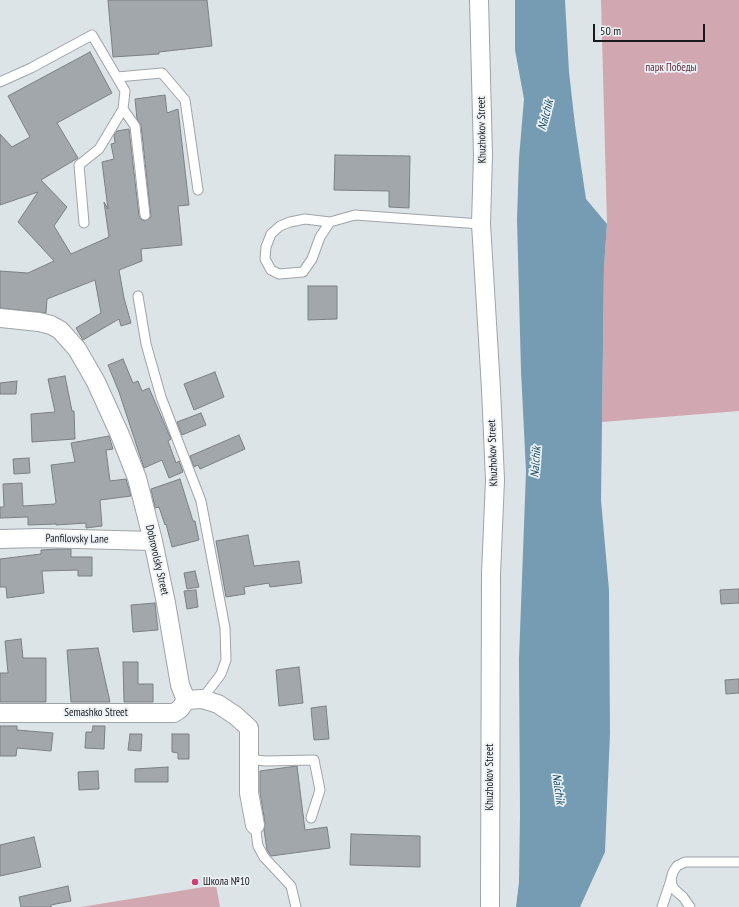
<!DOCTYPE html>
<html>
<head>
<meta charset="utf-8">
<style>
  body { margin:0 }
  #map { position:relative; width:739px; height:907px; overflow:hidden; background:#dde4e7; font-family:"PT Sans Narrow",sans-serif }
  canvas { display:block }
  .scale { position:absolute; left:593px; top:24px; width:112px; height:18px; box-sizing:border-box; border:2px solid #181a1b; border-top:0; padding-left:5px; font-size:12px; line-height:14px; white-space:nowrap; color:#181a1b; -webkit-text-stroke:3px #ebf1f4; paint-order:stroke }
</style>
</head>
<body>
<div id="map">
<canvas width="739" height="907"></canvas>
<div class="scale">50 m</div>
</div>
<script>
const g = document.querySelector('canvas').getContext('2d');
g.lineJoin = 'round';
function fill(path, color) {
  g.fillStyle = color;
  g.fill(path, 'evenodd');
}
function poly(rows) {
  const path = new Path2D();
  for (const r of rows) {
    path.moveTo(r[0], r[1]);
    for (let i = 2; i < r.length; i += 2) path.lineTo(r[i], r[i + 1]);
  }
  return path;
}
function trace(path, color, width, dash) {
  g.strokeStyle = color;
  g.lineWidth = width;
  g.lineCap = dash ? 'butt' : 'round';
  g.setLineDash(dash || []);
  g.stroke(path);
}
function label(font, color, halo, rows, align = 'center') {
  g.font = font + ' "PT Sans Narrow",sans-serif';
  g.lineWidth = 3.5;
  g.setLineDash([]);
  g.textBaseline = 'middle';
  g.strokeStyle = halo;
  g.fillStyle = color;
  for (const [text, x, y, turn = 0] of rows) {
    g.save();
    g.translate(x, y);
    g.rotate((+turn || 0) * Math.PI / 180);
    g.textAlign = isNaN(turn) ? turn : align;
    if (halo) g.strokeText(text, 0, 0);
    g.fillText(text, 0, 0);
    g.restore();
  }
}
fill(poly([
  [601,0,739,0,739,411,602,422,604,267,607,224],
  [216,885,220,907,81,907]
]), '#d1a8b1');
fill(poly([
  [515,0,565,0,569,72,575,125,586,199,607,224,604,267,601,500,609,590,610,733,605,852,580,907,516,907,519,882,520,815,519,659,526,471,521,371,517,219,519,158,524,99,515,50]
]), '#759cb2');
const building = poly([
  [108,0,207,0,212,46,159,52,159,54,113,57,108,0],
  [90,52,112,93,57,123,78,158,41,180,67,207,54,226,71,254,109,237,104,202,108,209,102,162,114,159,111,144,115,143,114,135,117,131,129,129,139,216,142,220,145,221,151,217,141,125,137,119,135,99,165,95,167,113,178,109,189,205,178,206,182,245,141,249,142,261,119,270,124,298,131,323,121,326,119,319,83,340,76,328,101,313,95,280,47,299,46,313,0,308,0,271,28,273,54,261,18,222,38,192,0,205,0,134,12,147,30,137,8,96,90,52],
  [335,155,410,156,409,208,389,207,389,191,334,190,335,155],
  [308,286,337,286,337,319,308,320,308,286],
  [123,359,133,383,138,381,142,391,149,388,171,439,168,441,176,463,179,461,183,472,169,478,162,460,144,468,119,392,108,365,123,359],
  [215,372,224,397,194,410,184,384,215,372],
  [65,376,72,411,74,411,75,439,32,442,31,414,55,412,48,379,65,376],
  [17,381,16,394,0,394,0,383,17,381],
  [201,413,206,425,182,435,177,422,201,413],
  [239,435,245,449,200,469,198,465,194,467,190,456,239,435],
  [109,436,113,449,106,450,110,481,126,479,131,496,100,500,102,526,86,528,86,523,56,525,56,524,28,525,28,517,0,518,0,507,4,507,3,484,22,483,23,506,55,504,56,502,51,465,75,462,71,443,109,436],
  [29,458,30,473,14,474,13,459,29,458],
  [180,479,193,521,195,521,199,540,172,547,166,524,165,525,159,507,155,508,151,489,180,479],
  [248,535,254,566,299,561,302,583,270,587,269,583,244,587,245,594,226,597,216,541,248,535],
  [58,549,71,549,71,557,92,557,92,576,78,576,78,570,42,571,44,593,7,598,6,587,0,587,0,559,41,554,41,550,58,549],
  [195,571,199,587,187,589,184,573,195,571],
  [739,589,739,603,721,604,720,590,739,589],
  [196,590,198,607,187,609,184,591,196,590],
  [155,603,158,630,133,632,131,605,155,603],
  [21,639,23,658,46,658,46,702,0,702,0,673,8,673,5,641,21,639],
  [98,648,110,702,71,702,67,650,98,648],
  [123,662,138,662,138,684,153,684,153,702,124,702,123,662],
  [299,667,303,703,279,706,276,670,299,667],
  [739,679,739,693,726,694,725,680,739,679],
  [326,706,329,739,314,740,311,708,326,706],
  [0,726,17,726,17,730,53,733,51,751,17,748,16,756,0,756,0,726],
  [93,726,105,726,104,749,85,748,86,732,92,732,93,726],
  [130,734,142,734,141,751,128,750,130,734],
  [172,734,189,734,189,759,178,759,178,753,172,752,172,734],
  [297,766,305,830,327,827,330,848,271,856,267,850,264,830,265,823,260,792,260,771,297,766],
  [168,767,168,782,135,782,135,769,168,767],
  [98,771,99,789,79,790,78,772,98,771],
  [351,834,420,836,420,867,350,865,351,834],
  [34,837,41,867,0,876,0,845,34,837],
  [68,886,71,901,51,905,51,907,21,907,19,897,68,886]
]);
fill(building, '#a2a7ab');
trace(building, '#7b8083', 1);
const service = poly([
  [117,77,162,73,185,100,198,190],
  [0,82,31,68,92,35,125,91,123,109,99,149,79,165,84,223],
  [123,109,135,126,145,215],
  [330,222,305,219,290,222,280,226,271,234,266,247,265,259,271,270,279,274,303,272,312,259,320,237,330,222,355,215,481,224],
  [138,296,146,344,161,397,201,501,225,628,226,660,221,674,202,699],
  [249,759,265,761,314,760,320,790,311,818],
  [255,825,258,846,264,857,291,886,296,907],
  [662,907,671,880],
  [690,907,683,897,675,890,672,885,671,879,673,872,677,866,685,862,739,862]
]);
const minor = poly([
  [479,0,483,155,481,224,491,389,495,480,491,574,490,907],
  [0,318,39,322,51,325,60,330,77,349,96,382,120,435,137,478,153,541,166,603,180,685,186,700,202,699,218,704,236,716,249,728,249,793,255,825],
  [0,539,39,538,153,541],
  [0,713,174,713,180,709,186,700]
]);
trace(service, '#9ea4a7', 11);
trace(minor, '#9ea4a7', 20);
trace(service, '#fff', 9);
trace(minor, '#fff', 18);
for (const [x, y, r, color] of [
  [195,882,4,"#cd406f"]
]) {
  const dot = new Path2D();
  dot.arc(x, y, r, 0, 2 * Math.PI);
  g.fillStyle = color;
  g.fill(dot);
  trace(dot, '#ebf1f4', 1.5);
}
label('11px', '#642b3b', '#ebf1f4', [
  ["парк Победы",671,68]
]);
label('11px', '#181a1b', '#ebf1f4', [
  ["Khuzhokov Street",482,130,-91],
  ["Khuzhokov Street",493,453,-92],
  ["Panfilovsky Lane",77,539,1],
  ["Dobrovolsky Street",157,560,77],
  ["Semashko Street",96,713],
  ["Khuzhokov Street",490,777,-90]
]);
label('11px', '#181a1b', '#ebf1f4', [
  ["Школа №10",203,882]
], 'left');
label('italic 12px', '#174b63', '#ebf1f4', [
  ["Nalchik",546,115,-75],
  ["Nalchik",536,462,-86],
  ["Nalchik",558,789,82]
]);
</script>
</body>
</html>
